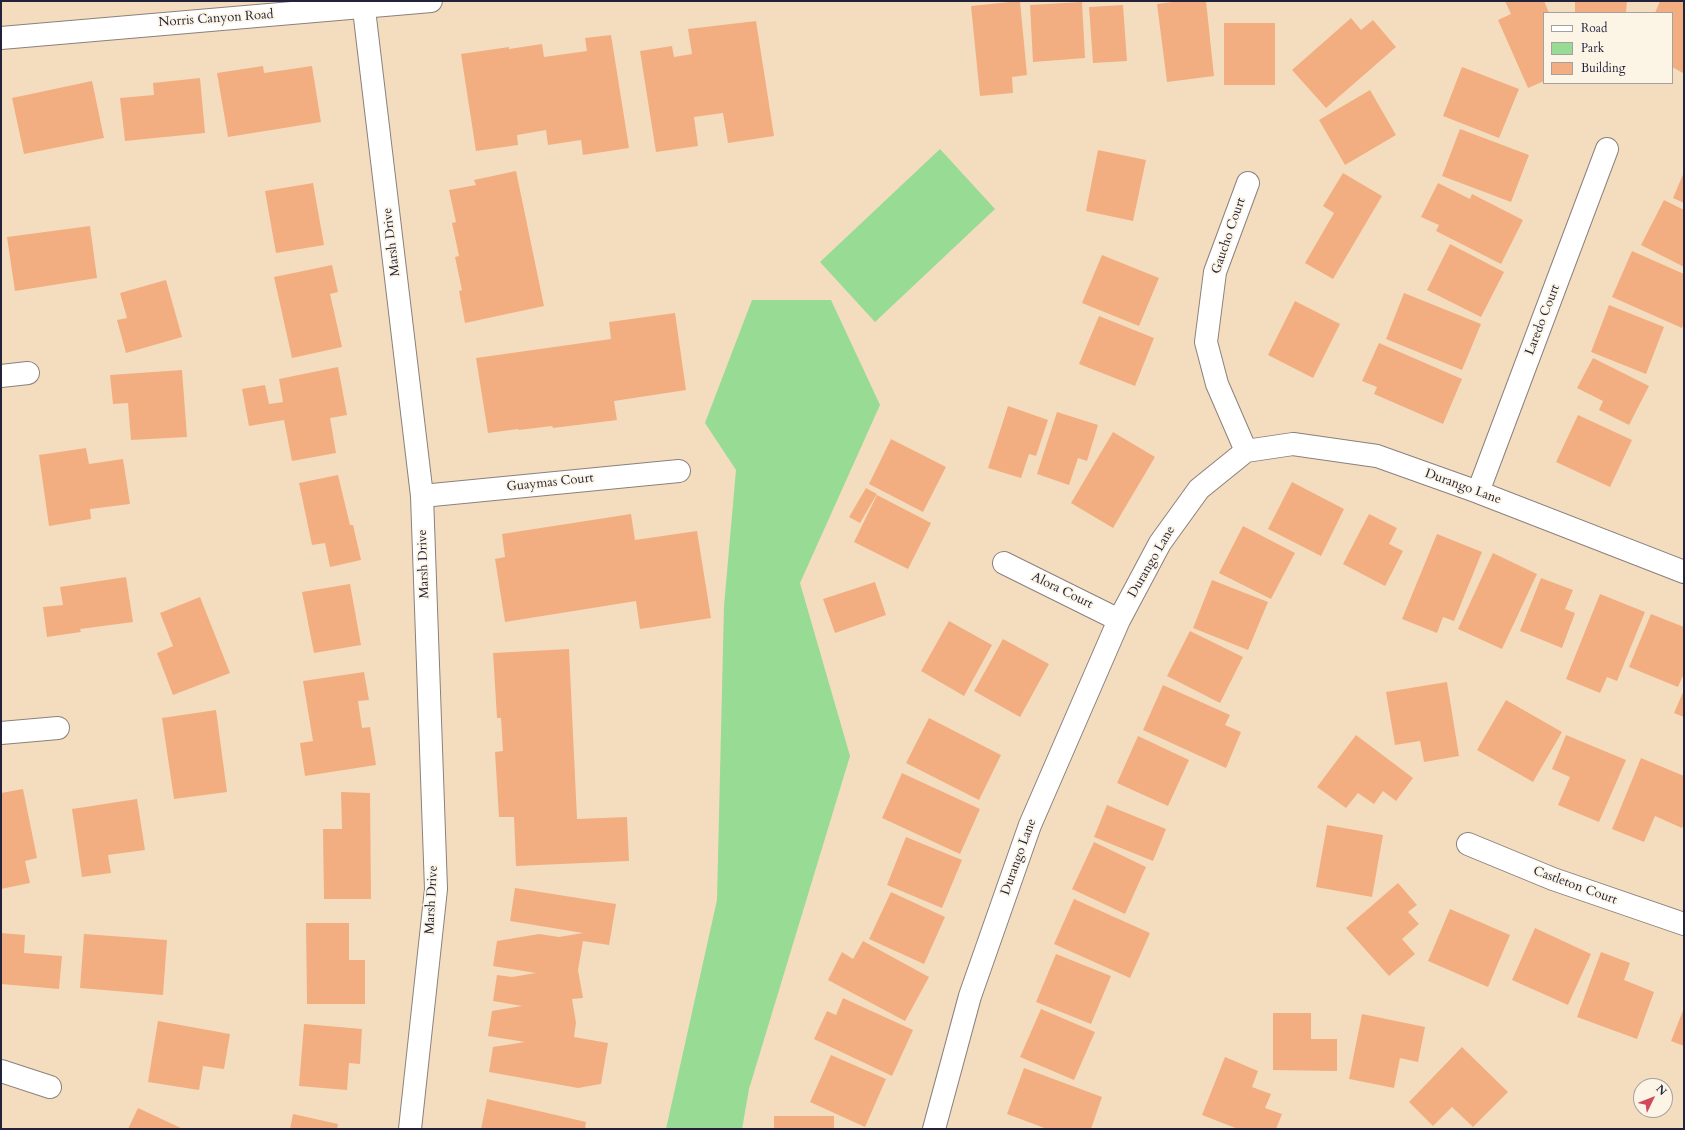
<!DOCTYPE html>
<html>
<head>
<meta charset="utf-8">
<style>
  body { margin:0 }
  #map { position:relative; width:1685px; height:1130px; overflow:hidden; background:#f4ddbe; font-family:Cardo,serif }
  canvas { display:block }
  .frame { position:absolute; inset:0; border:2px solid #22223b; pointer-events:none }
  .legend { position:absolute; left:1543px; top:12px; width:130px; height:72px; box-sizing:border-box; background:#fcf5e5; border:1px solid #a5a1a1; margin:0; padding:5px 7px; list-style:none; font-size:12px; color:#22223b }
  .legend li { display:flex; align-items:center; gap:8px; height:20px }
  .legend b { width:20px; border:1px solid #a5a1a1 }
  .north { position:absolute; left:1633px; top:1078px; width:40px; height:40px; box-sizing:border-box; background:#fcf5e5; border:1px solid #a5a1a1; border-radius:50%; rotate:47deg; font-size:11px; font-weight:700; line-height:16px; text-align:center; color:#22223b }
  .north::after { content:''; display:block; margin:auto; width:14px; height:18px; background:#d1495b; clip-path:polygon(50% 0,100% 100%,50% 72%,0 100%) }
</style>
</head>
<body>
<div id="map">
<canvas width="1685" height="1130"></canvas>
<div class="frame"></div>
<ul class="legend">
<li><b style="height:5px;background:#fff"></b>Road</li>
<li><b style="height:11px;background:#97db94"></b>Park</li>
<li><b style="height:11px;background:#f2ae81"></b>Building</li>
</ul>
<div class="north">N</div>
</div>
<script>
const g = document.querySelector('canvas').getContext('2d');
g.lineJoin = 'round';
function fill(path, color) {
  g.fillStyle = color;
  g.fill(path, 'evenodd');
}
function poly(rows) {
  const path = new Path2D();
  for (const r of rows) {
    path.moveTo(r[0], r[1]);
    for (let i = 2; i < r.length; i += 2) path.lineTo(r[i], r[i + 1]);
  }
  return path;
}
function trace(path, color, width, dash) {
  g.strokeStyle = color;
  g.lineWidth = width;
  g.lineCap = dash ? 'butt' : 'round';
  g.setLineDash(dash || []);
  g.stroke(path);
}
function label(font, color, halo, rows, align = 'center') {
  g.font = font + ' Cardo,serif';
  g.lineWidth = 3.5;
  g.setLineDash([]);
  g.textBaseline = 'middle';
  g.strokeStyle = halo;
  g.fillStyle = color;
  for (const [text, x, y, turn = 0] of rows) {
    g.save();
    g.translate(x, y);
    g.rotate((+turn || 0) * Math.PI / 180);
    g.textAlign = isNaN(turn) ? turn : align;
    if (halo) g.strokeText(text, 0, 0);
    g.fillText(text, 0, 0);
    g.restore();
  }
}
fill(poly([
  [940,149,995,209,875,322,820,262],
  [752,300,831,300,880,405,800,583,850,756,749,1089,742,1129,666,1129,717,900,724,606,736,470,705,423]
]), '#97db94');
fill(poly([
  [1020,1,1027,75,1012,77,1013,93,980,96,971,6],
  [1180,1,1206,1,1214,76,1167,82,1157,4],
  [1505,1,1544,1,1549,13,1544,13,1544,81,1528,88,1498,20,1511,14],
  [1575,1,1627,1,1626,13,1575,13],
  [1660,1,1679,1,1684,3,1683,73,1672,67,1672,13,1655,13],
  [1082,2,1085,58,1033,62,1030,5],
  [1123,5,1127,61,1093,63,1089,7],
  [1351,18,1361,30,1373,20,1396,47,1326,108,1292,70],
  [756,21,774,136,728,143,723,113,694,117,698,146,656,152,640,51,672,46,674,57,692,54,688,29],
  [1224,23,1275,23,1275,85,1224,85],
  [611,35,629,148,583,155,581,140,548,145,546,130,517,135,518,145,476,151,461,54,509,47,509,49,542,44,544,57,587,51,585,38],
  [263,66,264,73,312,66,321,122,228,137,217,73],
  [1462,67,1519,89,1499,138,1443,116],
  [200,78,205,133,125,141,120,98,154,95,153,83],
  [92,81,104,138,24,154,12,98],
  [1370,90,1396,135,1345,165,1319,120],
  [1460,129,1529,155,1511,202,1442,176],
  [1098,150,1146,160,1133,221,1086,211],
  [516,171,544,306,465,323,459,291,462,290,455,257,459,256,452,223,456,222,449,190,476,185,474,180],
  [1684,172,1684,203,1673,198],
  [1343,173,1382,196,1333,279,1305,263,1334,213,1323,206],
  [313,183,324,245,276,253,265,191],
  [1438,183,1470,199,1472,194,1523,220,1501,264,1436,231,1439,225,1421,217],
  [1664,200,1684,210,1684,267,1641,245],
  [90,226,97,278,15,291,7,237],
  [1450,244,1504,272,1481,317,1427,290],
  [1632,251,1684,274,1684,322,1682,328,1612,297],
  [1102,255,1159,278,1139,326,1082,303],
  [332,265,338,292,330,294,342,347,292,358,274,277],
  [166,280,182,337,126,353,117,320,127,318,120,293],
  [1404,293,1481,324,1462,370,1386,339],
  [1295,301,1340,324,1313,378,1268,355],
  [1609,305,1664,327,1646,374,1591,352],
  [675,313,686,390,614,401,617,420,553,428,552,426,519,430,518,429,488,433,476,358,611,339,609,322],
  [1099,316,1154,338,1135,386,1079,364],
  [1379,343,1462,379,1443,424,1374,394,1377,387,1362,381],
  [1593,358,1649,386,1629,425,1599,410,1603,401,1577,388],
  [338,367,347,415,330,418,336,453,292,461,284,420,249,426,242,389,265,385,269,404,283,402,279,379],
  [182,370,187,437,131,440,128,403,113,404,110,375],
  [1008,406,1048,420,1036,456,1029,454,1021,478,988,468],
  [1057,412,1098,425,1087,461,1078,458,1069,485,1037,474],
  [1578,415,1632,440,1610,487,1556,462],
  [1113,432,1155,457,1113,528,1071,503],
  [891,439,946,467,923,512,869,484],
  [86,448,89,464,123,459,130,504,90,509,91,519,49,526,39,455],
  [338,475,350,525,353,525,361,560,330,567,325,543,312,545,299,483],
  [1292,482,1344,509,1321,556,1268,529],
  [866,488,877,494,860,523,849,517],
  [877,495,931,523,908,569,854,542],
  [631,514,635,540,697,531,711,618,640,629,636,601,505,622,495,559,505,557,502,534],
  [1369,514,1397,528,1389,544,1403,551,1385,586,1343,564],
  [1243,526,1295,553,1271,599,1219,573],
  [1437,534,1482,552,1454,621,1443,617,1437,633,1402,619],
  [1493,553,1537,574,1502,649,1458,629],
  [126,577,133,622,80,629,81,632,47,637,43,607,63,605,60,587],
  [1541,578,1573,590,1565,609,1575,613,1562,648,1520,631],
  [1212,580,1268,602,1248,650,1193,628],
  [875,582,886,615,835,633,823,599],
  [350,584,361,645,314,653,302,592],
  [1600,594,1645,612,1617,681,1607,677,1600,693,1566,679],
  [200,597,230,673,173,695,157,653,173,646,160,613],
  [1651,614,1684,627,1684,673,1678,687,1629,667],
  [949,621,992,645,964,696,921,671],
  [1190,631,1243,657,1220,703,1167,676],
  [1003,639,1049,664,1020,717,974,691],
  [569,649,577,819,627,817,629,861,516,866,514,817,499,817,495,752,503,751,501,718,497,718,493,653],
  [364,672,369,700,358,701,362,728,370,727,376,765,305,776,300,743,313,741,303,681],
  [1447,682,1459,756,1424,762,1420,741,1395,745,1386,692],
  [1163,685,1230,715,1225,725,1241,732,1226,768,1143,730],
  [1684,690,1684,717,1674,713],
  [1506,700,1562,732,1533,782,1477,750],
  [216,710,227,792,174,799,162,718],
  [929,718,1001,755,979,800,906,763],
  [1356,735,1413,778,1396,801,1383,791,1374,804,1358,793,1346,808,1317,787],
  [1566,735,1626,760,1599,822,1558,805,1570,777,1552,769],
  [1138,736,1189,760,1168,806,1117,783],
  [1641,758,1684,776,1684,822,1682,828,1655,816,1644,842,1612,829],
  [902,773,980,809,960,854,882,818],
  [23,789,37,858,25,861,30,883,1,889,1,793],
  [341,792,370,793,371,899,324,899,323,829,342,829],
  [137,799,145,850,108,855,111,873,82,877,72,809],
  [1107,805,1166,829,1153,861,1094,837],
  [1327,825,1383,835,1372,897,1316,887],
  [906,837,962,860,942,908,887,885],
  [1094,842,1146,867,1125,914,1072,889],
  [1398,883,1417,905,1408,912,1419,924,1402,939,1415,954,1389,976,1346,928],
  [515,888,616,904,609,945,583,941,578,970,583,998,572,999,576,1023,574,1037,608,1043,601,1084,578,1088,489,1072,493,1047,525,1042,488,1036,492,1011,522,1006,493,1001,497,975,512,977,536,973,493,966,497,941,539,934,559,937,583,933,510,921],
  [891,892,945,917,924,964,869,939],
  [1074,899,1150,933,1130,978,1054,944],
  [1450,909,1510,935,1488,987,1428,961],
  [306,923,349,923,349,960,365,960,365,1004,307,1004],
  [1535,928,1591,954,1568,1005,1512,980],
  [1,933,25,935,24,953,62,956,59,989,1,984],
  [84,934,167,940,163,995,80,988],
  [863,941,929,977,905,1021,828,980,842,952,853,959],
  [1601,952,1630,963,1624,980,1654,992,1637,1039,1577,1017],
  [1056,954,1111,976,1091,1024,1036,1002],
  [843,998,913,1030,892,1076,814,1039,827,1011,836,1015],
  [1684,1008,1684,1046,1671,1041],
  [1041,1009,1095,1032,1074,1080,1020,1057],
  [1273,1013,1311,1013,1311,1039,1337,1039,1337,1071,1273,1070],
  [1362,1014,1425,1027,1418,1062,1400,1058,1394,1088,1349,1079],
  [158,1021,230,1034,224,1069,203,1066,199,1090,148,1082],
  [304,1024,362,1029,360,1064,349,1063,347,1090,299,1086],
  [1462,1047,1508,1092,1473,1127,1452,1107,1433,1126,1409,1102],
  [831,1055,886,1079,865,1127,810,1102],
  [1225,1057,1258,1071,1252,1087,1271,1094,1265,1108,1282,1114,1276,1129,1238,1129,1202,1115],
  [1024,1068,1102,1097,1091,1129,1047,1129,1007,1114],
  [487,1099,586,1122,585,1129,481,1129],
  [138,1108,183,1129,128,1129],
  [293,1114,338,1124,337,1129,290,1129],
  [774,1116,834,1116,834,1129,774,1129]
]), '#f2ae81');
const minor = poly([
  [363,1,422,496,436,889,410,1129],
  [1,376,28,373],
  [1246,451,1217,384,1206,342,1215,272,1248,183],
  [1478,492,1607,149],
  [422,496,679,471],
  [1004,563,1119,620],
  [1,733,58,728],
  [1468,844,1553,879,1684,924],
  [1,1071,50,1087],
  [934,1129,970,996,1030,825,1119,620,1160,543,1199,489,1246,451,1293,444,1377,456,1478,492,1684,572]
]);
const tertiary = poly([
  [1,38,431,1]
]);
trace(minor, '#8b807c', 24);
trace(tertiary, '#8b807c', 24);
trace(minor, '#fff', 22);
trace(tertiary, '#fff', 22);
label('13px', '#22223b', '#fcf5e5', [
  ["Norris Canyon Road",216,19,-4],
  ["Gaucho Court",1229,236,-71],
  ["Marsh Drive",392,242,-97],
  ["Laredo Court",1543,320,-69],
  ["Guaymas Court",550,483,-6],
  ["Durango Lane",1463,487,20],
  ["Durango Lane",1152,562,-60],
  ["Marsh Drive",424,564,-92],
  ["Alora Court",1062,591,26],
  ["Durango Lane",1019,857,-70],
  ["Castleton Court",1575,886,20],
  ["Marsh Drive",432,900,-87]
]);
</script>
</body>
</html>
